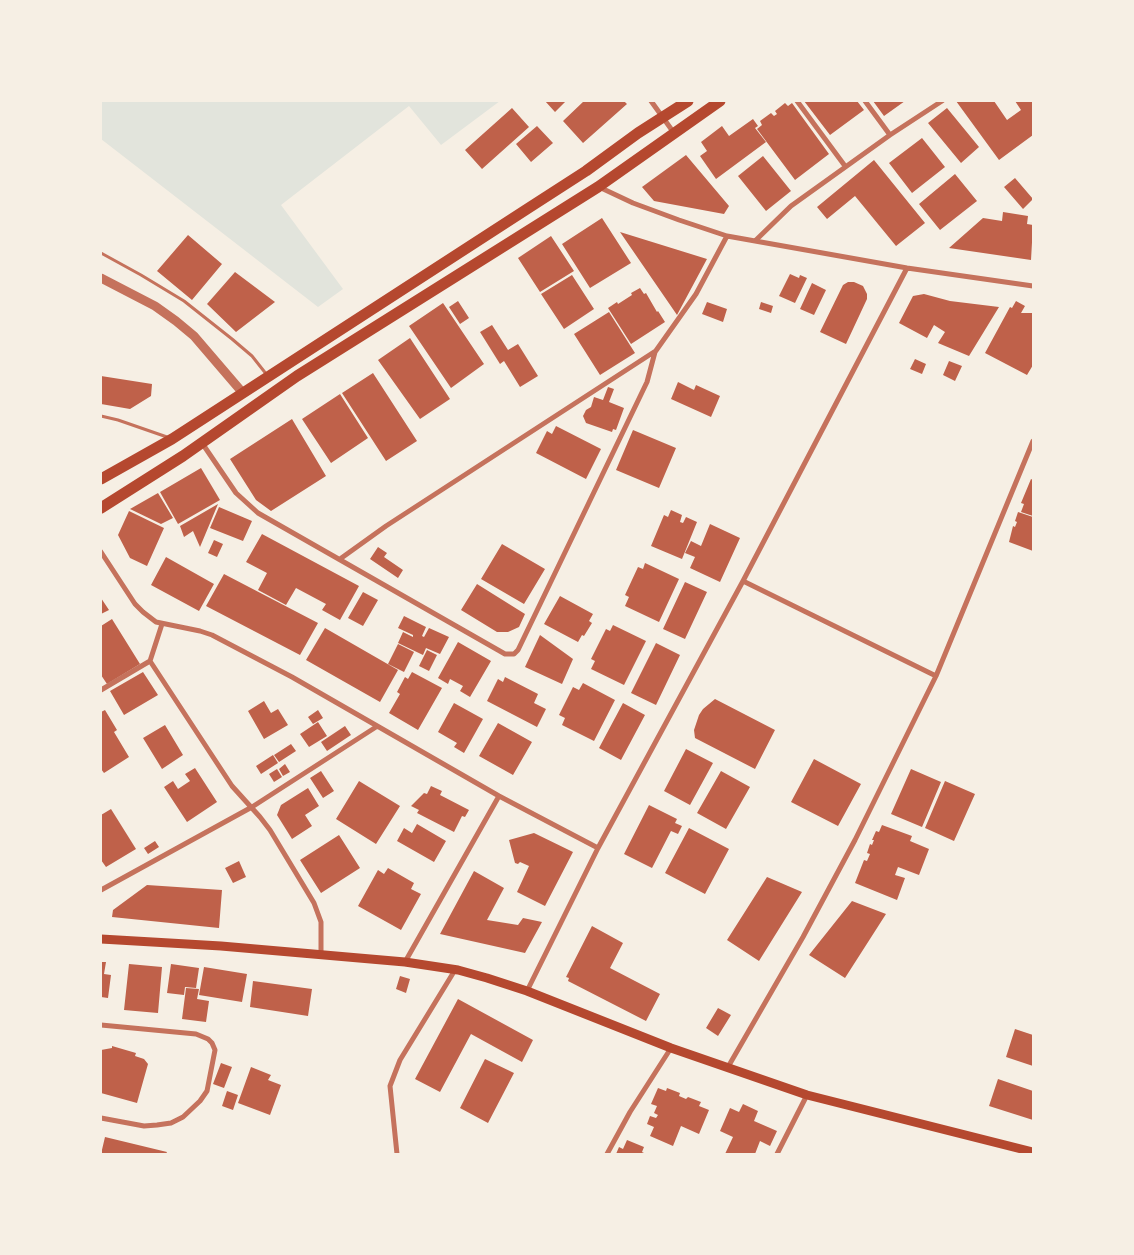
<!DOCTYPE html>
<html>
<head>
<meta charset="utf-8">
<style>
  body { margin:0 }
  #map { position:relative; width:1134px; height:1255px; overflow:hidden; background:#f6efe4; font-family:"Noto Serif",serif }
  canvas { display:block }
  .frame { position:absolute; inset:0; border:102px solid #f6efe4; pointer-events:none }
</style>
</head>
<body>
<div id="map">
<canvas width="1134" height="1255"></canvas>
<div class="frame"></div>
</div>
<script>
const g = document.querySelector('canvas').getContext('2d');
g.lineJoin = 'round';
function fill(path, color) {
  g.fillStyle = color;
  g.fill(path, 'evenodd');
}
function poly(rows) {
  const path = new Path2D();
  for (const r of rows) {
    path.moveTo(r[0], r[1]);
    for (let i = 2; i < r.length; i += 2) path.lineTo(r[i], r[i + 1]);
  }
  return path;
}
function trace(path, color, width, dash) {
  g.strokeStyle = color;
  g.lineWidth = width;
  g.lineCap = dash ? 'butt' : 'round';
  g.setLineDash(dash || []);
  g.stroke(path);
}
fill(poly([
  [101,101,500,101,441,145,409,106,281,205,343,289,318,307,101,139]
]), '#e2e4dc');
fill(poly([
  [545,101,566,101,555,112],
  [584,101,624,101,627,104,583,143,563,121],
  [804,101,857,101,864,110,830,135],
  [873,101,905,101,884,116],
  [956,101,994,101,1007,120,1021,110,1015,101,1033,101,1033,135,999,160],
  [785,103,788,106,792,103,829,154,795,180,757,129,762,125,760,121,771,113,774,116,777,114,775,111],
  [512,108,529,127,482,169,465,150],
  [947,108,979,147,961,163,928,123],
  [753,119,758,126,755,128,766,142,716,179,700,156,707,151,701,142,722,126,729,136],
  [537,126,553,143,531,162,516,144],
  [922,138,945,167,912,193,889,163],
  [686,155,729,206,724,214,654,201,642,187],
  [763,156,791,191,766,211,738,176],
  [874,160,925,223,896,246,855,196,827,219,817,207],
  [955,174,977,201,940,230,919,204],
  [1015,178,1033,199,1023,209,1004,187],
  [1003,212,1028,216,1027,224,1033,225,1031,260,949,248,983,218,1002,221],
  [602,218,631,263,590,288,562,244],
  [620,232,707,259,677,315],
  [188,235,222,264,192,300,157,271],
  [551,236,574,271,540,292,518,258],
  [235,272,275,302,236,332,207,304],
  [790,274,799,278,800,275,807,278,795,303,779,296],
  [572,275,594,309,564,329,541,294],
  [848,282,854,282,863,286,867,294,867,299,846,344,820,332,843,285],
  [812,283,826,290,814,315,800,309],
  [640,288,644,294,646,293,657,312,658,311,665,322,631,344,608,308,617,302,618,304,632,295,631,293],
  [924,294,950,301,999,307,969,356,938,343,945,332,934,325,927,338,899,323,913,296],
  [458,301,469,318,460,324,449,307],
  [1016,301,1025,306,1021,313,1033,313,1033,365,1027,375,985,353,1010,307,1012,308],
  [707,302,727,309,723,322,702,314],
  [761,302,773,306,771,313,759,309],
  [443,303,484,364,451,388,409,326],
  [609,312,635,353,600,375,574,334],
  [492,325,508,350,518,344,538,376,520,387,504,361,500,364,480,332],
  [410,338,450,399,420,419,378,360],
  [915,359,926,364,922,374,910,369],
  [949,361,962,366,955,381,943,375],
  [373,373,417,441,386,461,342,393],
  [101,376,152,384,151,396,130,409,101,404],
  [678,382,694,390,696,385,720,396,711,417,671,399],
  [608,387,614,389,609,402,624,408,616,430,613,429,612,432,586,423,583,416,586,410,591,407,594,397,603,400],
  [340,394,368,438,331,463,302,419],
  [292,419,326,476,271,511,256,500,230,459],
  [556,426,601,449,586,479,536,453,547,431,552,434],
  [633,430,676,448,659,488,616,470],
  [201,468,220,500,178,524,160,492],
  [1031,479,1033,480,1033,516,1021,512,1024,504,1021,503],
  [158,493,173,518,161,524,130,509],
  [218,504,200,547,193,531,184,537,180,526],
  [219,507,252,521,243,541,210,528],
  [671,510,682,515,680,522,683,523,686,517,697,522,682,559,651,546,664,515,668,517],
  [129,511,164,528,147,566,130,558,118,535],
  [1018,512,1033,517,1033,551,1009,542,1013,526,1015,527,1017,522,1015,521],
  [710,524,740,538,720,582,690,568,695,557,685,553,691,541,701,546],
  [262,534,359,586,340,620,322,610,326,604,296,588,286,605,258,590,267,573,246,562],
  [214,540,223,544,217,557,208,553],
  [502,544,545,569,524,604,481,579],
  [378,547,387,553,384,557,403,570,398,578,370,559],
  [166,557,214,584,199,611,151,585],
  [645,563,679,579,659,622,625,606,629,597,625,595,638,567,643,569],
  [224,574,318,623,300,655,206,606],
  [685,582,707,592,685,639,663,629],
  [477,584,525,614,519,627,508,632,497,632,461,610],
  [363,592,378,600,363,626,348,618],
  [560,596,593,614,589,621,592,623,584,636,582,635,578,642,544,624],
  [101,598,109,610,101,614],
  [404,616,426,627,422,636,424,637,429,628,449,637,440,654,426,648,423,655,398,643,403,632,413,637,413,635,398,628],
  [112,619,140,664,107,684,101,675,101,626],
  [613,625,646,641,624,685,591,669,595,661,591,659,606,629,610,631],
  [325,628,398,670,380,702,306,660],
  [540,635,573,659,562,684,525,667],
  [458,642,491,661,470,697,460,691,463,686,450,679,448,684,438,678],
  [656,643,680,655,656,705,631,693],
  [398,644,414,652,404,672,388,664],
  [427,650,437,655,429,671,419,666],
  [143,672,158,695,124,715,110,691],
  [412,672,442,688,418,730,389,713,400,694,397,692,405,677,408,679],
  [505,677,538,694,534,703,546,709,537,727,487,701,498,679,503,682],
  [583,683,615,700,594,741,562,725,565,718,559,715,573,687,579,690],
  [715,699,775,730,755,769,695,738,694,730,699,715,703,709],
  [264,701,271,713,278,709,288,725,264,739,248,711],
  [454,703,483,719,464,753,454,747,457,743,438,732],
  [623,703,645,715,621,760,599,748],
  [105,710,117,730,114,732,129,757,104,773,101,769,101,712],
  [318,710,323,718,313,724,308,717],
  [318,722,327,736,309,747,300,734],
  [498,723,532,742,513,775,479,756],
  [165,725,183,755,162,769,143,738],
  [345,726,351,735,327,751,321,742],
  [291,744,296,751,279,762,274,755],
  [686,749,713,763,690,805,664,791],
  [273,755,278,763,261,774,256,766],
  [814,759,861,784,838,826,791,802],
  [285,764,290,772,283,776,279,769],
  [195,768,217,802,187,822,164,787,173,781,178,789,190,781,185,774],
  [277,769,282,777,274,782,269,774],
  [911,769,941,782,922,827,891,814],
  [321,771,334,791,323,798,310,778],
  [721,771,750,787,726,829,697,813],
  [359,781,400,806,376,844,336,819],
  [945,781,975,794,954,841,925,828],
  [431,786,442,791,440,795,469,810,465,817,462,816,454,832,417,813,419,810,411,806,424,793,427,794],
  [308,788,319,806,305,815,312,826,292,839,277,815,281,805],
  [649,805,677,819,675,823,682,826,678,834,671,831,652,868,624,854],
  [111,809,136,849,106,867,101,860,101,815],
  [417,824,446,841,434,862,397,841,404,828,412,833],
  [882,825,912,836,910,841,929,849,919,875,898,867,895,875,905,878,897,900,855,883,864,860,867,861,870,854,867,853,870,844,872,845,874,840,872,840,876,831,879,832],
  [689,828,729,849,705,894,665,873],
  [534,833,573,852,545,906,517,892,529,866,520,862,518,864,515,863,509,840],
  [339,835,360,868,321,893,300,860],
  [155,841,159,847,148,854,144,848],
  [239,861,246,877,233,883,225,868],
  [388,868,414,883,411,889,421,894,401,930,358,906,378,870,384,874],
  [474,871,504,888,487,920,518,925,523,918,542,922,525,953,440,934],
  [767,877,802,892,759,961,727,940],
  [147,885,222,890,219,928,112,917,113,910],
  [852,901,886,914,845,978,809,955],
  [592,926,623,943,610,968,660,994,646,1021,568,981,569,978,566,977],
  [101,962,106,962,104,974,111,975,108,998,101,997],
  [129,964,162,967,158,1013,124,1010],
  [171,964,199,968,196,988,185,987,184,995,167,993],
  [204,967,247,974,242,1002,199,995],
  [400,976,410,979,406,993,396,989],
  [253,981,312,989,308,1016,250,1007],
  [186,988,199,989,197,999,209,1001,206,1022,182,1019],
  [458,999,533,1040,522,1062,471,1034,440,1092,415,1079],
  [718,1008,731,1015,718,1036,706,1028],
  [1015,1029,1033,1035,1033,1066,1006,1057],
  [112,1046,136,1053,135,1056,144,1059,148,1064,137,1103,101,1093,101,1050,112,1048],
  [485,1059,514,1073,488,1123,460,1108],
  [221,1063,232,1067,224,1088,213,1084],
  [251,1067,271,1075,268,1080,281,1085,270,1115,238,1103],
  [998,1079,1033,1091,1033,1120,989,1106],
  [658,1088,666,1091,667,1088,680,1093,679,1096,686,1099,688,1097,701,1102,699,1106,709,1110,699,1134,681,1126,673,1146,650,1136,654,1127,647,1124,650,1116,656,1118,658,1115,654,1113,657,1106,651,1104],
  [227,1091,238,1095,233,1110,222,1106],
  [743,1104,758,1111,754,1121,777,1131,770,1146,760,1141,755,1154,725,1154,733,1137,720,1131,730,1108,739,1112],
  [105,1137,167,1152,166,1154,101,1154],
  [627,1140,644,1147,642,1152,646,1154,616,1154,619,1147,623,1149]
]), '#bf614a');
trace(poly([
  [101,253,141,275,184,301,232,339,252,356,267,375],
  [101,416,118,420,167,437]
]), '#c5725c', 3);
trace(poly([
  [651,101,674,133],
  [797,101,845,166],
  [865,101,890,135],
  [599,187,633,203,679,220,727,236,907,268,1033,286],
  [756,240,791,206,890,135,942,101],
  [202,443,236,493,258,513,505,654,514,654,518,650,647,382,655,352,696,294,727,236],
  [101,552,135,604,143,612,156,622,200,631,212,635,292,677,499,796,598,848],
  [340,559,386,526,654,352],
  [743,581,936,676],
  [150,661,232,786,260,817,270,830,314,903,321,922,321,956],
  [101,690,150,661,162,624],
  [101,890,252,807,376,727],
  [405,962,499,796],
  [527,991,598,848,743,581,907,268],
  [101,1025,196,1034,208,1039,212,1043,215,1050,207,1091,200,1101,183,1117,171,1123,157,1125,144,1126,101,1118],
  [728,1067,803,937,855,840,936,676,1033,441],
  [397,1154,390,1086,400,1060,455,970],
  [607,1154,630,1112,671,1048],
  [777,1154,807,1095]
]), '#c5725c', 5);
trace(poly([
  [101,278,155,306,176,321,194,336,242,392]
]), '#c5725c', 9);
trace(poly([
  [101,939,221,946,405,962,458,970,487,978,527,991,671,1048,807,1095,1033,1152]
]), '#b5482f', 9);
trace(poly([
  [101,479,172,439,524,211,586,171,638,133,688,101],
  [101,508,183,456,297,376,598,187,720,101]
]), '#b5482f', 11);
</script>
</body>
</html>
